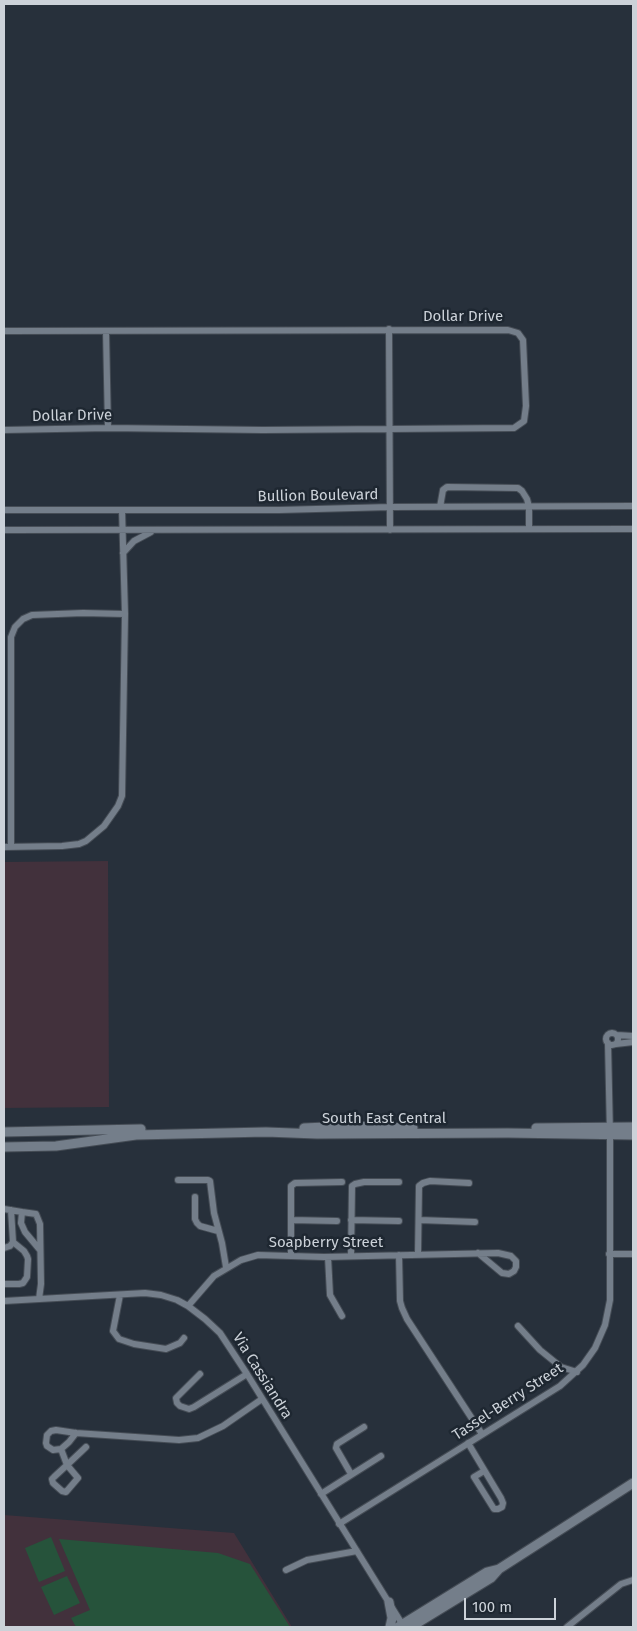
<!DOCTYPE html>
<html>
<head>
<meta charset="utf-8">
<style>
  body { margin:0 }
  #map { position:relative; width:637px; height:1631px; overflow:hidden; background:#27303b; font-family:"Fira Sans",sans-serif }
  canvas { display:block }
  .frame { position:absolute; inset:0; border:5px solid #ccd2d9; pointer-events:none }
  .scale { position:absolute; left:464px; top:1598px; width:92px; height:22px; box-sizing:border-box; border:2px solid #ccd2d9; border-top:0; padding-left:6px; font-size:15px; line-height:18px; white-space:nowrap; color:#ccd2d9; -webkit-text-stroke:4px #1e2731; paint-order:stroke }
</style>
</head>
<body>
<div id="map">
<canvas width="637" height="1631"></canvas>
<div class="frame"></div>
<div class="scale">100 m</div>
</div>
<script>
const g = document.querySelector('canvas').getContext('2d');
g.lineJoin = 'round';
function fill(path, color) {
  g.fillStyle = color;
  g.fill(path, 'evenodd');
}
function poly(rows) {
  const path = new Path2D();
  for (const r of rows) {
    if (r.length === 3) {
      path.moveTo(r[0] + r[2], r[1]);
      path.arc(r[0], r[1], r[2], 0, 2 * Math.PI);
      continue;
    }
    path.moveTo(r[0], r[1]);
    for (let i = 2; i < r.length; i += 2) path.lineTo(r[i], r[i + 1]);
  }
  return path;
}
function trace(path, color, width, dash) {
  g.strokeStyle = color;
  g.lineWidth = width;
  g.lineCap = dash ? 'butt' : 'round';
  g.setLineDash(dash || []);
  g.stroke(path);
}
function label(font, color, halo, rows, align = 'center') {
  g.font = font + ' "Fira Sans",sans-serif';
  g.lineWidth = 5;
  g.setLineDash([]);
  g.textBaseline = 'middle';
  g.strokeStyle = halo;
  g.fillStyle = color;
  for (const [text, x, y, turn = 0] of rows) {
    g.save();
    g.translate(x, y);
    g.rotate((+turn || 0) * Math.PI / 180);
    g.textAlign = isNaN(turn) ? turn : align;
    if (halo) g.strokeText(text, 0, 0);
    g.fillText(text, 0, 0);
    g.restore();
  }
}
fill(poly([
  [108,861,109,1107,4,1108,4,862],
  [4,1515,234,1533,292,1627,4,1627]
]), '#42313c');
fill(poly([
  [51,1537,65,1571,39,1582,25,1548],
  [59,1539,218,1553,250,1564,290,1627,76,1627,71,1618,90,1610],
  [67,1576,80,1603,54,1615,41,1587]
]), '#26533b');
const street = poly([
  [389,329,390,530],
  [4,331,508,330,518,333,523,340,526,406,524,421,514,428,263,430,108,428,4,430],
  [106,331,108,428],
  [440,507,443,490,447,487,518,488,522,491,527,499,529,507,529,529],
  [4,510,279,510,390,507,633,506],
  [4,530,633,529],
  [123,553,134,541,151,532],
  [11,846,11,637,15,627,23,619,32,615,83,613,125,614],
  [4,847,62,846,79,844,86,841,104,826,118,806,122,796,125,614,122,510],
  [612,1039,6],
  [617,1035,633,1036],
  [616,1044,633,1042],
  [178,1180,208,1180,210,1181,214,1213,222,1243,226,1267],
  [195,1197,195,1219,197,1223,200,1226,218,1231],
  [4,1209,22,1212],
  [291,1220,337,1221],
  [351,1220,399,1221],
  [419,1220,475,1222],
  [4,1248,10,1246,13,1242],
  [418,1254,419,1186,423,1183,430,1181,469,1183],
  [609,1254,633,1254],
  [399,1255,400,1301,402,1308,407,1319,482,1434],
  [291,1256,291,1186,295,1183,342,1182],
  [351,1256,352,1186,355,1184,364,1182,399,1182],
  [328,1257,330,1295,342,1316],
  [4,1284,19,1284,23,1283,27,1277,28,1259,27,1256,24,1251,13,1242,11,1210],
  [120,1295,113,1331,119,1339,134,1344,166,1349,180,1343,184,1338],
  [39,1299,41,1284,40,1224,36,1214,22,1212,21,1223,25,1232,40,1250],
  [4,1301,145,1293,161,1295,177,1300,188,1306,205,1319,220,1333,247,1374,404,1627],
  [188,1306,214,1276,241,1260,258,1255,324,1257,498,1253,511,1256,516,1261,516,1267,514,1271,509,1274,502,1273,478,1253],
  [518,1326,540,1350,561,1367,577,1372],
  [200,1374,176,1398,177,1403,180,1406,189,1409,194,1407,247,1374],
  [76,1433,69,1442,61,1449,53,1450,47,1446,46,1443,47,1435,51,1431,56,1430,76,1433,179,1440,198,1438,223,1426,262,1399],
  [468,1443,501,1498,503,1503,502,1507,498,1509,494,1509,474,1477,484,1471],
  [61,1449,67,1465,78,1478,66,1492,62,1491,53,1483,52,1479,54,1477,67,1465,86,1447],
  [351,1474,336,1448,337,1444,364,1427],
  [321,1494,381,1456],
  [339,1524,560,1386,583,1365,595,1348,605,1325,610,1300,610,1135,608,1043],
  [286,1570,307,1560,357,1551],
  [567,1627,621,1584,633,1580]
]);
const secondary = poly([
  [304,1128,348,1126,413,1128],
  [536,1128,633,1127],
  [4,1132,141,1129],
  [4,1147,56,1146,136,1135,266,1132,317,1134,508,1133,633,1135],
  [389,1602,392,1618,390,1627],
  [398,1627,487,1572,499,1569],
  [411,1627,491,1578,499,1569,633,1483]
]);
trace(street, '#454c55', 8);
trace(secondary, '#454c55', 11);
trace(street, '#747e8a', 6);
trace(secondary, '#747e8a', 9);
label('15px', '#ccd2d9', '#1e2731', [
  ["Dollar Drive",463,317],
  ["Dollar Drive",72,416,-1],
  ["Bullion Boulevard",318,496,-1],
  ["South East Central",384,1119],
  ["Soapberry Street",326,1243],
  ["Via Cassiandra",262,1376,58],
  ["Tassel-Berry Street",508,1402,-33]
]);
</script>
</body>
</html>
